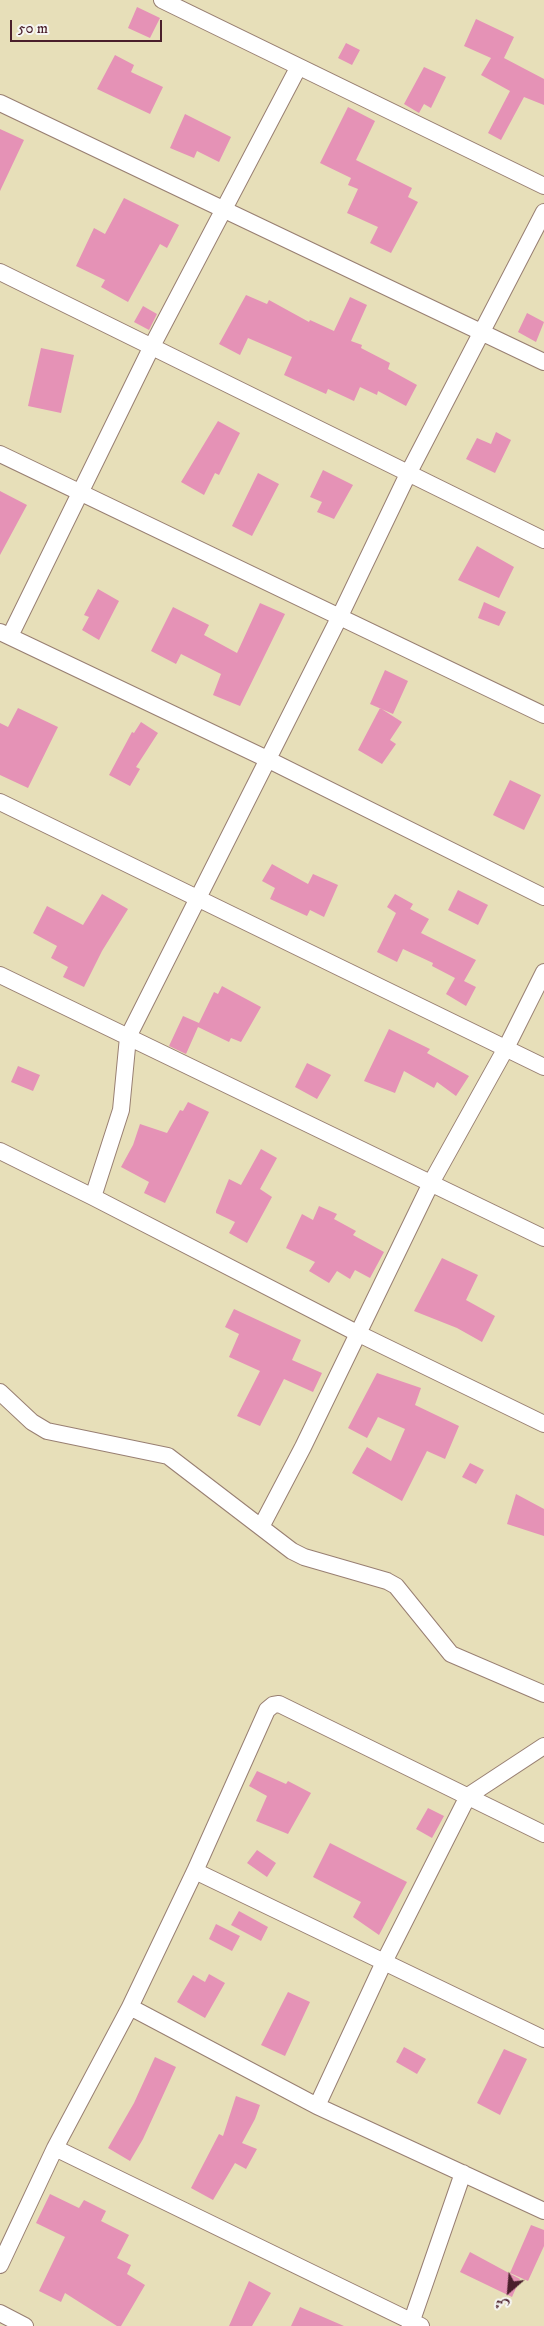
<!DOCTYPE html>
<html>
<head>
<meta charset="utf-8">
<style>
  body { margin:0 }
  #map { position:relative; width:544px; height:2326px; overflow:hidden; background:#e7dfb9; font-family:"IM FELL DW Pica",Amiri,serif }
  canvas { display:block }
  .north { position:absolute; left:484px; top:2266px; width:50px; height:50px; -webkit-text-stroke:4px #f6f6f2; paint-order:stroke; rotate:207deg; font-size:14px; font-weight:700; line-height:20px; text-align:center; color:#4a1f2b }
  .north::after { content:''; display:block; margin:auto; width:18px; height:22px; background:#4a1f2b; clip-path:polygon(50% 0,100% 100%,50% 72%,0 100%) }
  .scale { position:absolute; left:10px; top:20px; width:152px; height:22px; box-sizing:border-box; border:2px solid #4a1f2b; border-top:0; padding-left:6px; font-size:15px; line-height:18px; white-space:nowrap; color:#4a1f2b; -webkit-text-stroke:4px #f6f6f2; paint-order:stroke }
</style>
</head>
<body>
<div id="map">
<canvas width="544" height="2326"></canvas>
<div class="north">ش</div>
<div class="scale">50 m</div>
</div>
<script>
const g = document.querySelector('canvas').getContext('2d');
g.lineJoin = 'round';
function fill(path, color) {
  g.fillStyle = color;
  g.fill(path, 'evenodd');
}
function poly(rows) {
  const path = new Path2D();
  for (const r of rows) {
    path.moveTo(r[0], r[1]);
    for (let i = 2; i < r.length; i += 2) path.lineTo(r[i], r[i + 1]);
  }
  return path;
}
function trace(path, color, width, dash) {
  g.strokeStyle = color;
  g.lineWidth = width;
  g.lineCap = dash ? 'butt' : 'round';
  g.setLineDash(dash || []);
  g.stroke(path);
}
fill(poly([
  [137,7,160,18,150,38,128,28],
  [476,19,514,37,504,58,544,79,544,105,524,97,501,140,488,133,510,91,481,75,491,58,464,46],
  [346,43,360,50,352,65,338,58],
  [115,55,134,65,131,72,163,87,150,114,97,89],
  [424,67,446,77,431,108,424,104,419,113,404,104],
  [348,107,375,121,356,160,412,188,408,197,418,202,391,253,370,243,378,227,347,213,358,189,348,185,351,178,320,163],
  [185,114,231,137,219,162,197,151,194,158,170,148],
  [0,129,24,140,0,191],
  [124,198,179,225,167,248,160,244,128,302,101,287,105,280,76,266,94,228,105,234],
  [246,295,267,304,269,300,309,322,310,320,334,331,350,297,367,305,351,341,362,345,361,348,390,363,388,369,417,385,406,406,378,391,377,395,360,387,354,401,328,389,326,394,284,375,292,357,248,338,240,355,219,344],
  [143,306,157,314,149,330,134,322],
  [527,313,544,322,536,342,518,332],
  [41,348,74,355,61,413,28,406],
  [218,421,240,433,219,475,215,473,204,495,181,482],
  [496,432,511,440,495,473,466,459,477,438,491,444],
  [323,470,353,485,334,519,317,512,322,502,310,497],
  [258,473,279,484,252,536,232,526],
  [0,491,27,505,0,555],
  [477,546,514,567,499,598,458,580],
  [98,589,119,601,99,640,82,630,89,617,84,615],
  [484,602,506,612,499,626,478,618],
  [260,603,285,614,240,706,213,695,221,674,181,654,176,664,151,651,173,607,209,625,204,635,237,653],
  [385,670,408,681,393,714,370,704],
  [18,708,58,727,28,788,0,775,0,723,8,727],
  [380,708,402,722,390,740,396,744,382,764,358,750],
  [141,722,158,733,136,767,140,769,130,786,109,775,132,732,134,733],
  [510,780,541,795,524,830,493,815],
  [272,864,308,884,313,874,338,885,324,917,310,910,307,916,270,899,275,888,262,881],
  [458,890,488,905,478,925,448,910],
  [102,894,128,909,102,951,84,987,63,977,68,967,51,958,57,946,33,933,47,906,83,925],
  [395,894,413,904,410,909,429,919,421,933,476,960,464,981,476,987,466,1006,446,994,455,978,432,966,433,963,403,949,397,962,377,952,396,913,387,907],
  [222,986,261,1007,241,1042,231,1038,229,1042,198,1027,186,1054,169,1046,183,1016,199,1023,214,992,218,994],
  [389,1029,430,1049,427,1053,469,1076,456,1096,437,1082,434,1088,404,1071,395,1093,364,1081],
  [307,1063,331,1075,317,1099,295,1087],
  [18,1066,40,1075,33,1091,11,1082],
  [188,1102,209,1112,165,1203,144,1193,149,1182,121,1167,133,1145,140,1124,167,1133,180,1110,183,1111],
  [261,1149,277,1158,260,1189,272,1197,247,1243,229,1233,235,1222,216,1213,216,1211,229,1179,241,1185],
  [319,1206,337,1214,334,1219,356,1231,353,1235,384,1252,370,1278,355,1270,350,1279,337,1271,329,1283,309,1271,315,1262,286,1248,302,1214,313,1220],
  [442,1258,478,1275,466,1300,495,1316,482,1342,457,1328,414,1311],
  [234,1309,301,1340,292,1360,322,1373,313,1392,284,1379,260,1426,237,1416,260,1371,229,1357,239,1334,225,1327],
  [377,1373,421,1388,415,1405,459,1426,445,1459,427,1451,402,1501,352,1473,367,1447,391,1461,405,1429,378,1417,367,1438,348,1428],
  [470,1463,484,1470,476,1484,462,1477],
  [516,1494,544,1509,544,1536,507,1524],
  [257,1771,286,1784,288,1781,311,1793,288,1834,256,1821,267,1796,249,1786],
  [428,1808,444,1816,432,1838,416,1829],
  [330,1843,407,1882,379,1935,353,1917,361,1902,313,1877],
  [257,1850,276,1863,267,1877,247,1863],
  [239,1911,268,1927,261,1941,231,1925],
  [216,1924,240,1936,232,1951,209,1939],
  [209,1974,225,1983,205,2018,177,2002,193,1975,205,1982],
  [288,1992,310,2002,285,2056,261,2045],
  [404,2047,426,2059,417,2074,396,2062],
  [504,2049,527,2059,500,2115,477,2103],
  [155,2057,176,2067,143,2139,130,2161,108,2148,134,2103],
  [236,2096,260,2105,255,2119,242,2143,257,2149,246,2169,235,2163,213,2200,191,2188,219,2134,223,2136],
  [50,2194,79,2208,84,2200,106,2211,101,2221,129,2235,117,2258,131,2265,127,2274,145,2285,121,2326,117,2326,65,2293,61,2302,39,2291,65,2237,36,2223],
  [531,2225,544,2230,544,2246,528,2281,510,2273],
  [470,2252,520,2279,512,2297,460,2272],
  [249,2281,271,2293,252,2326,229,2326],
  [300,2307,344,2326,291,2326]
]), '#e592b6');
const minor = poly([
  [162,0,544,186],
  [0,103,544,362],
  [0,272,544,540],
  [0,454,544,715],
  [0,632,267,759,544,897],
  [10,636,152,346,298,68],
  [0,802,544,1067],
  [0,975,544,1238],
  [0,1151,93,1197,357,1333,544,1424],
  [93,1197,121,1110,128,1037,339,618,408,474,544,212],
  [0,1392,32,1422,47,1431,168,1456,292,1551,304,1557,387,1581,396,1586,451,1654,544,1694],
  [261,1527,303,1447,431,1183,506,1048,544,972],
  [544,1834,279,1704,273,1705,267,1710,195,1871,130,2007,317,2106,544,2211],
  [195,1871,544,2039],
  [317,2106,384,1962,468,1796,544,1746],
  [55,2148,421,2326],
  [0,2265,55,2148,130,2007],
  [0,2313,25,2326],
  [410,2326,463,2173]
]);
trace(minor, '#987f72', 18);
trace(minor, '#fff', 16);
</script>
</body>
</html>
